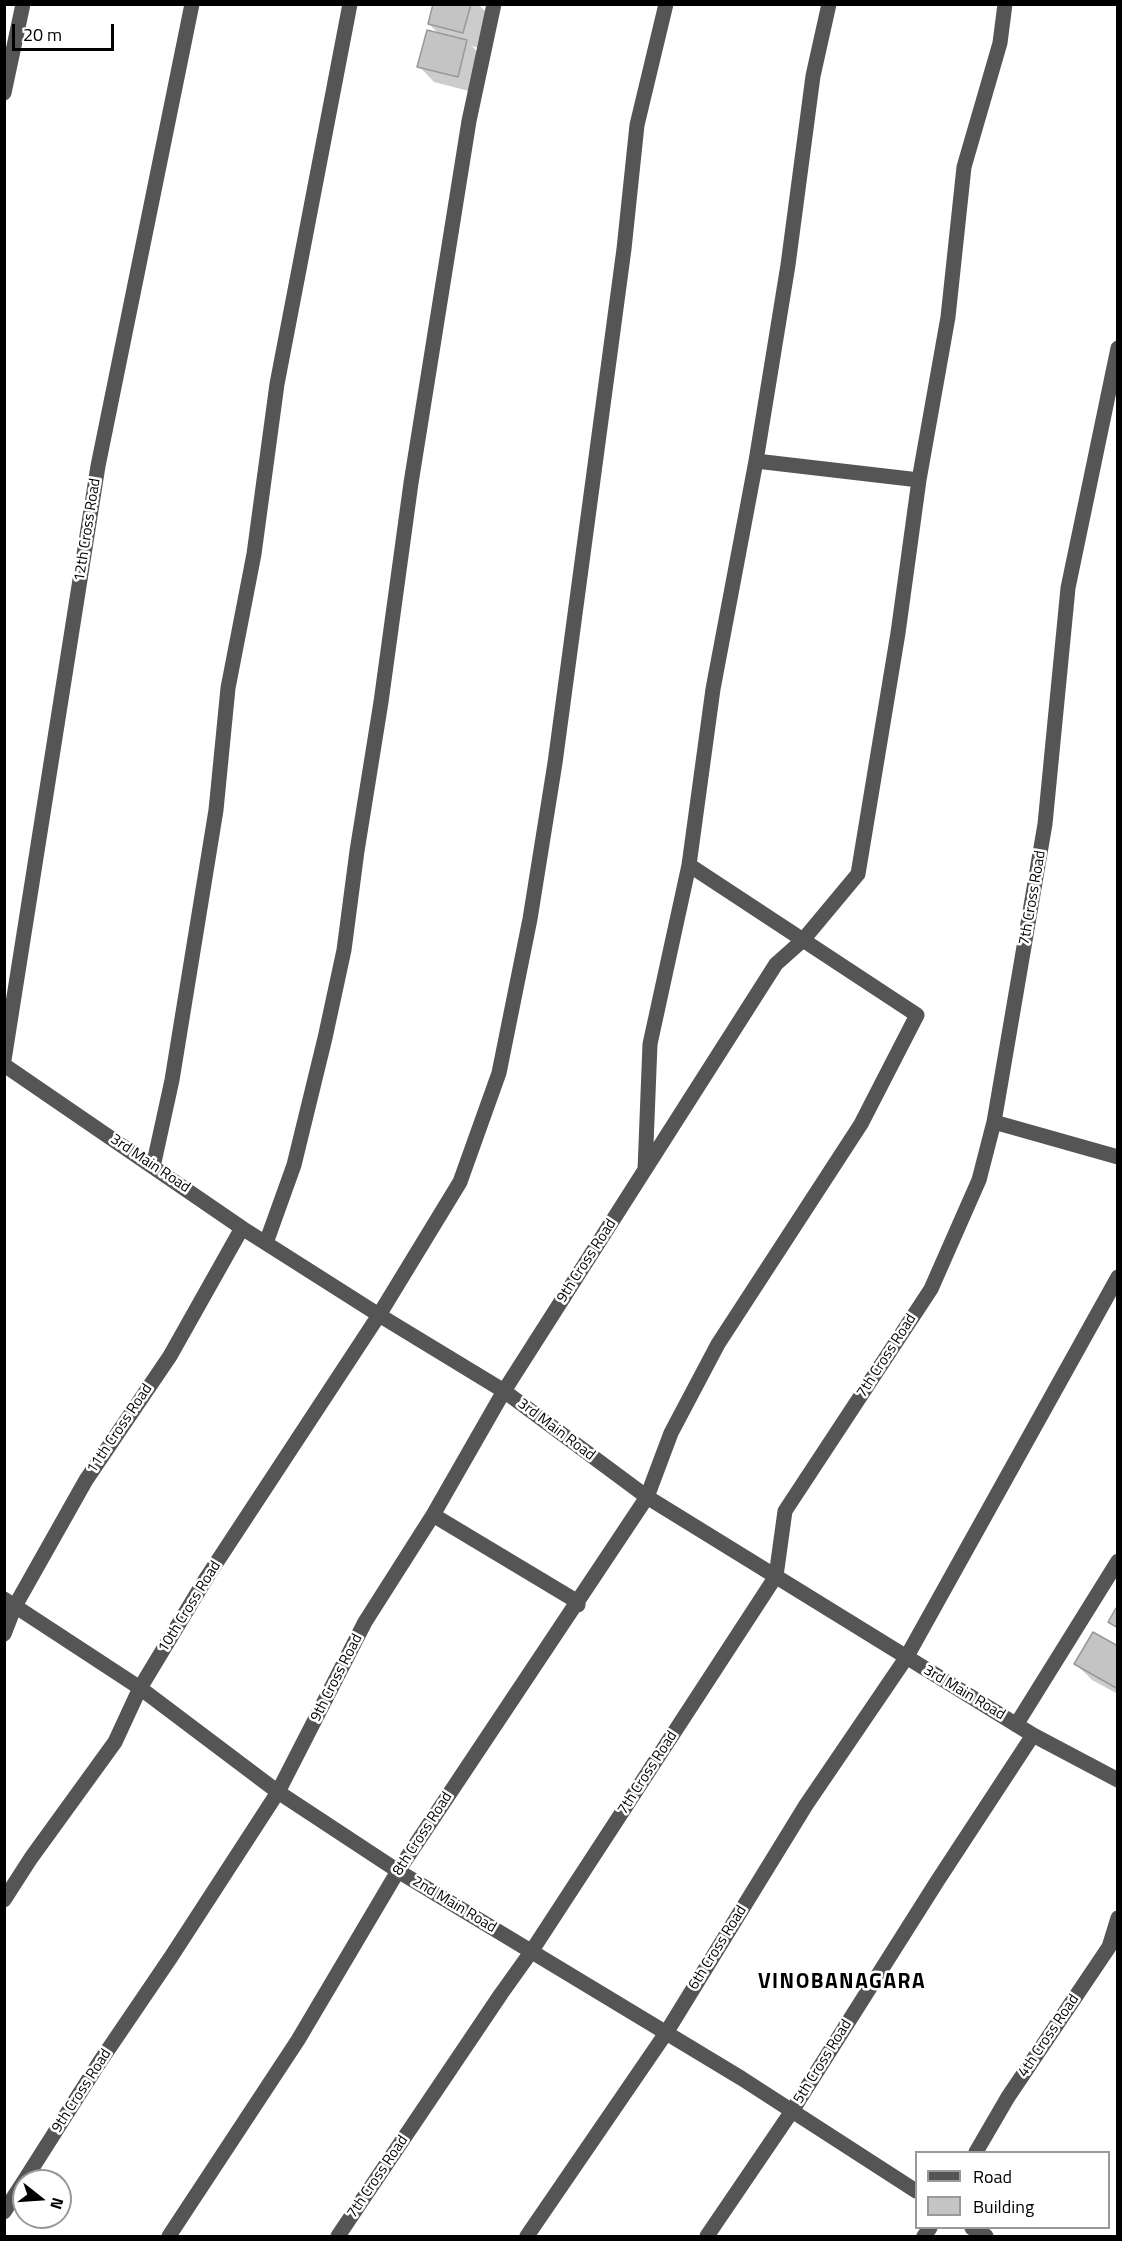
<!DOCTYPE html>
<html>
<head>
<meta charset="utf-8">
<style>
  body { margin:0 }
  #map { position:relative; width:1122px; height:2241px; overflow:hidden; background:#fff; font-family:"Titillium Web",sans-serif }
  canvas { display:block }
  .frame { position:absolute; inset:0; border:6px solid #000; pointer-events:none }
  .legend { position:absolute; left:915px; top:2151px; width:195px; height:78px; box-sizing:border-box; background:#fff; border:2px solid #999; margin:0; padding:8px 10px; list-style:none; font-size:18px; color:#000 }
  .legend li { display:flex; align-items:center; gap:12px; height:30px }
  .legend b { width:30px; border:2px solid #999 }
  .north { position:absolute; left:12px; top:2169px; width:60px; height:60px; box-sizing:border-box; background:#fff; border:2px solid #999; border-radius:50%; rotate:107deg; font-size:16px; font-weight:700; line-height:24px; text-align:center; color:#000 }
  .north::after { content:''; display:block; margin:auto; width:21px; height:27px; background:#000; clip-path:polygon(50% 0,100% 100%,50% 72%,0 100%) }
  .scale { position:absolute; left:12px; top:24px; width:102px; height:27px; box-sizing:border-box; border:3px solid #000; border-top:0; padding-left:8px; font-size:18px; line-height:21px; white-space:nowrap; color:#000; -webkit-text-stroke:4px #fff; paint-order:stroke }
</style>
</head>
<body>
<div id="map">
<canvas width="1122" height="2241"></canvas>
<div class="frame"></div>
<ul class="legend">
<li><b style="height:8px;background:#555"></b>Road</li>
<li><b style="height:16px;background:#c4c4c4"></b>Building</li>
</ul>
<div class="north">N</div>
<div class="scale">20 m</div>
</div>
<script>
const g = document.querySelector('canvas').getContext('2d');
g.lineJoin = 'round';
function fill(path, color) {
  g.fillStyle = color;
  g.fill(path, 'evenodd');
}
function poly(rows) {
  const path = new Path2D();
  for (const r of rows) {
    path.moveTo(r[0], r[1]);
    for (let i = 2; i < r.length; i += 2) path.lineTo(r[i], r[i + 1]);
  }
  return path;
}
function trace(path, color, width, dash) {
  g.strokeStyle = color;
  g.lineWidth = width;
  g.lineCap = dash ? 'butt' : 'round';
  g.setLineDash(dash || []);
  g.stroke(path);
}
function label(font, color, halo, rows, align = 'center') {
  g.font = font + ' "Titillium Web",sans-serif';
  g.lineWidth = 5;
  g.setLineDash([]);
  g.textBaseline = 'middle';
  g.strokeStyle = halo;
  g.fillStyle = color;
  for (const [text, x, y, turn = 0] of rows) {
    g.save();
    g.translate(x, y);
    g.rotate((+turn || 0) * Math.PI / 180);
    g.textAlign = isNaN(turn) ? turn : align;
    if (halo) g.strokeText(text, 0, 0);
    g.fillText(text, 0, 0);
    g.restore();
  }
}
fill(poly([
  [434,4,478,4,488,14,478,48,472,46,482,57,473,92,434,82,419,66,440,35,429,24],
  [1118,1648,1118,1694,1092,1680,1076,1664]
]), '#0003');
const building = poly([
  [433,4,471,4,463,33,428,24,433,4],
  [427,30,467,40,458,77,417,67,427,30],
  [1116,1608,1118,1609,1118,1628,1108,1622,1116,1608],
  [1093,1632,1118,1646,1118,1689,1074,1664,1093,1632]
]);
fill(building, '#c4c4c4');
trace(building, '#999', 1.5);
trace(poly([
  [829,4,813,76,788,265,756,461,713,689,689,865,803,940,858,874,898,633,919,480,948,317,964,167,1000,43,1005,4],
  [4,93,23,4],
  [756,461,919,480],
  [4,1060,98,466,192,4],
  [4,1065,242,1228,379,1315,504,1391,647,1497,1033,1735,1118,1780],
  [994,1122,1118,1157],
  [153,1167,172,1080,216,810,228,688,254,554,277,384,350,4],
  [645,1170,650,1044,689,865],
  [266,1243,294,1165,325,1038,344,950,357,851,381,702,411,483,469,121,494,4],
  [433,1515,578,1602,578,1605],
  [4,1599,140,1688,278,1792,398,1871,741,2078,916,2191],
  [4,1634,15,1606,86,1480,170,1356,242,1228],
  [1016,1725,1118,1561],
  [4,1900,31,1858,115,1742,140,1688,207,1577,379,1315,460,1182,499,1073,530,919,555,763,624,249,637,125,666,4],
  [976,2152,1008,2097,1109,1947,1118,1918],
  [24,2181,99,2063,171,1957,278,1792,365,1622,433,1515,504,1391,776,964,803,940,917,1015,861,1124,718,1344,671,1433,647,1497,398,1871,298,2040,169,2236],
  [4,2212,24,2181],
  [972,2228,986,2236],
  [338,2236,501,1994,531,1952,776,1576,785,1511,931,1289,979,1180,994,1122,1045,824,1068,588,1118,348],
  [527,2236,666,2033,806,1805,906,1658,1118,1277],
  [707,2236,792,2111,938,1880,1033,1735],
  [924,2236,930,2228]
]), '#555', 15);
label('15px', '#000', '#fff', [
  ["12th Cross Road",88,530,-81],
  ["7th Cross Road",1033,898,-80],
  ["3rd Main Road",150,1164,34],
  ["9th Cross Road",587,1261,-57],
  ["7th Cross Road",887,1356,-57],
  ["11th Cross Road",120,1429,-56],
  ["3rd Main Road",556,1430,37],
  ["10th Cross Road",190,1607,-58],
  ["9th Cross Road",337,1678,-63],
  ["3rd Main Road",964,1693,31],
  ["7th Cross Road",648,1773,-57],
  ["8th Cross Road",423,1834,-57],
  ["2nd Main Road",454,1905,31],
  ["6th Cross Road",718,1948,-58],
  ["4th Cross Road",1049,2036,-56],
  ["5th Cross Road",823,2062,-58],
  ["9th Cross Road",82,2091,-57],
  ["7th Cross Road",378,2177,-56]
]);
g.letterSpacing = '1.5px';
label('bold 21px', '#000', '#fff', [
  ["VINOBANAGARA",842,1983]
]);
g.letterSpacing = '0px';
</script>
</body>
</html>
